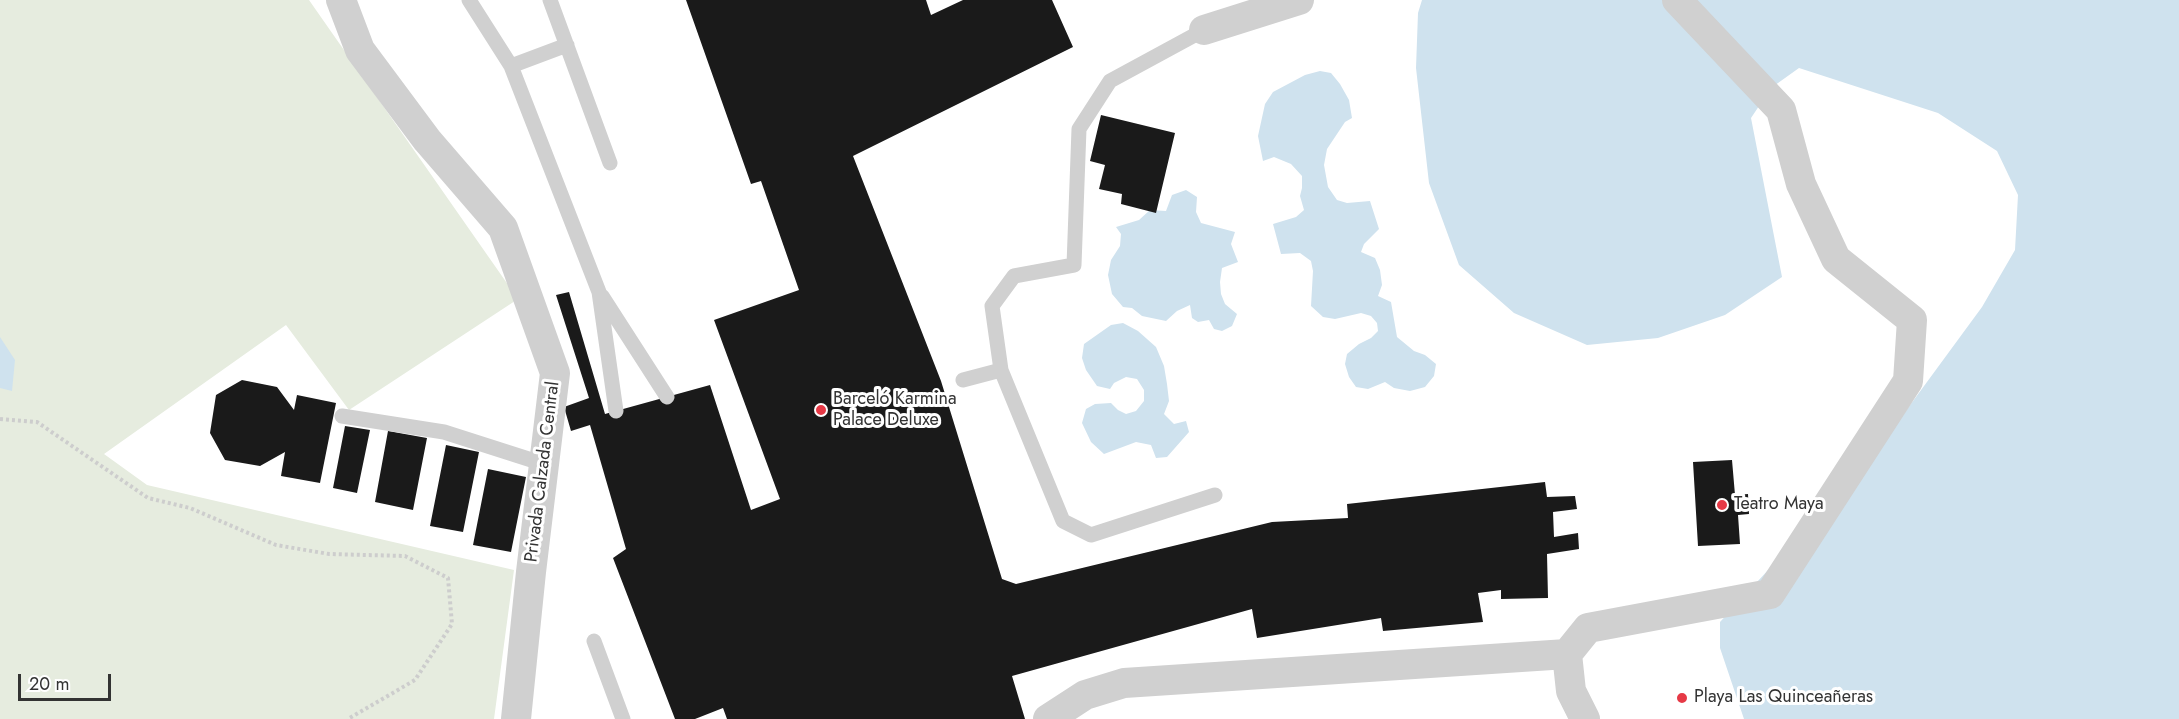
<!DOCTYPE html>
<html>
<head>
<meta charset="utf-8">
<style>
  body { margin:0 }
  #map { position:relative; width:2179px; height:719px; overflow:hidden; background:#fff; font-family:Jost,sans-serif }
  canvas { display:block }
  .scale { position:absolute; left:18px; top:674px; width:93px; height:27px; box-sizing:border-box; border:3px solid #333; border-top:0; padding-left:8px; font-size:18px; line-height:21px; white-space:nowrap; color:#333; -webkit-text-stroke:4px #fff; paint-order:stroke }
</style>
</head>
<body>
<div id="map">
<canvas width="2179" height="719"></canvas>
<div class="scale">20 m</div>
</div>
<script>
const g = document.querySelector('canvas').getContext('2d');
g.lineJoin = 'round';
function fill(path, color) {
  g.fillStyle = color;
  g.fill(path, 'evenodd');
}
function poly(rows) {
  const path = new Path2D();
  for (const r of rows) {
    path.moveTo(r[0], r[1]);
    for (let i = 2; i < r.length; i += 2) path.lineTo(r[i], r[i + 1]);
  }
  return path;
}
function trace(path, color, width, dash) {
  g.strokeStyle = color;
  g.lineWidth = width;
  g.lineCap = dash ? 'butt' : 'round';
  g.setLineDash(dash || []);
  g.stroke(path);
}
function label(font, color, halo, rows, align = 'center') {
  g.font = font + ' Jost,sans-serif';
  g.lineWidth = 6;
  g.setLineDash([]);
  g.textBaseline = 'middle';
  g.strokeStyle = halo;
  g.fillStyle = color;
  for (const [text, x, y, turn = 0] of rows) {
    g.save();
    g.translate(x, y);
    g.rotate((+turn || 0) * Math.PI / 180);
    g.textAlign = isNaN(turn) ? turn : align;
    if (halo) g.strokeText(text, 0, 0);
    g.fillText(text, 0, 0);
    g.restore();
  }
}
fill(poly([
  [0,0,309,0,518,299,349,410,286,325,104,454,147,485,514,570,494,719,0,719]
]), '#e6ecdf');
fill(poly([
  [1422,0,2179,0,2179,719,1744,719,1720,648,1720,622,1869,461,1982,307,2015,250,2018,195,1997,151,1938,113,1799,68,1771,88,1751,118,1782,277,1725,315,1658,338,1587,345,1514,313,1459,265,1429,183,1416,68,1418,13],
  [1320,71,1331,73,1340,84,1349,100,1352,118,1345,122,1327,149,1324,165,1328,187,1337,200,1347,203,1370,201,1379,229,1364,244,1361,252,1375,258,1380,270,1382,285,1378,296,1391,302,1397,337,1414,351,1425,355,1436,364,1434,376,1425,387,1410,391,1394,388,1385,382,1368,389,1356,387,1349,377,1345,364,1347,354,1359,344,1371,338,1378,331,1377,323,1371,316,1361,313,1335,319,1323,317,1311,306,1313,271,1311,261,1300,253,1281,254,1273,224,1296,217,1304,210,1300,196,1302,188,1302,176,1291,164,1274,157,1263,161,1258,136,1265,104,1273,92,1305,75],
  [1186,190,1197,197,1196,212,1201,223,1235,232,1231,244,1238,262,1222,268,1220,282,1221,294,1225,304,1237,314,1232,326,1222,331,1214,329,1209,320,1198,322,1192,318,1190,305,1177,311,1166,321,1142,316,1132,308,1123,307,1112,294,1108,275,1111,260,1120,246,1121,234,1116,227,1139,220,1150,210,1166,211,1172,195],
  [1123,323,1138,331,1156,347,1164,366,1167,384,1169,401,1164,414,1174,424,1186,421,1189,432,1167,457,1156,458,1151,445,1136,442,1104,454,1091,442,1082,423,1086,409,1095,404,1111,403,1118,410,1126,414,1136,411,1144,401,1144,390,1137,379,1126,377,1114,383,1110,389,1097,386,1086,370,1082,358,1084,344,1111,325],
  [0,337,15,360,12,391,0,388]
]), '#cfe2ee');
fill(poly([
  [686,0,926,0,931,15,963,0,1052,0,1073,47,853,156,941,381,1002,579,1016,584,1272,522,1348,518,1347,504,1545,482,1547,497,1575,496,1577,509,1553,512,1554,537,1578,533,1579,549,1547,554,1548,598,1501,599,1501,590,1478,593,1483,622,1383,631,1381,618,1257,638,1252,609,1012,676,1025,719,727,719,723,708,695,719,675,719,613,558,626,549,590,425,571,431,564,407,589,398,556,295,569,292,605,414,710,385,751,510,780,499,714,320,799,290,761,181,751,184],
  [1101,115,1175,133,1156,213,1121,204,1122,194,1099,189,1105,165,1090,161],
  [242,380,277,387,294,410,297,395,336,403,320,483,281,476,285,452,260,466,225,460,210,433,216,395],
  [345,426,370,430,357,493,333,488],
  [388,431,427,438,413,510,375,502],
  [446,445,479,452,463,532,430,526],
  [1732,460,1735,495,1748,494,1749,514,1738,515,1740,544,1698,546,1693,462],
  [488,469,526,477,511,552,473,545]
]), '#1a1a1a');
trace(poly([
  [0,419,37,422,148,498,190,508,276,545,329,554,405,556,448,578,452,624,415,680,348,719]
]), '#cdcdcd', 4, [3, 3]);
trace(poly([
  [469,0,511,66,599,292,616,411],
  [550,0,610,163],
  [511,66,567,45],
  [602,296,667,397],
  [1001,370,992,306,1014,276,1074,265,1079,129,1110,81,1204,30],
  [963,380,1001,370,1063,521,1091,535,1215,495],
  [342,416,444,432,544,464],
  [594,641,623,719]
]), '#d0d0d0', 15);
trace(poly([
  [341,0,360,50,427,140,503,228,555,373,531,572,516,719],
  [1204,30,1299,0],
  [1048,719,1085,695,1124,683,1567,654],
  [1585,719,1571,691,1567,654,1588,628,1770,594,1908,381,1912,320,1836,259,1801,184,1781,110,1677,0]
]), '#d0d0d0', 30);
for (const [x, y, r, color] of [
  [821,410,6,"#e63946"],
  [1722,505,6,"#e63946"],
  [1682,698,6,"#e63946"]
]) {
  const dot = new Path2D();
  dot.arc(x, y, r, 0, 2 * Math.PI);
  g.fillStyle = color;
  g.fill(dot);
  trace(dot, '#fff', 2);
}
label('18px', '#333', '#fff', [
  ["Barceló Karmina",833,400],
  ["Palace Deluxe",833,421],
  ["Teatro Maya",1734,505],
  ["Playa Las Quinceañeras",1694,698]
], 'left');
label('18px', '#333', '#fff', [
  ["Privada Calzada Central",543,472,-83]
]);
</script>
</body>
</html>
